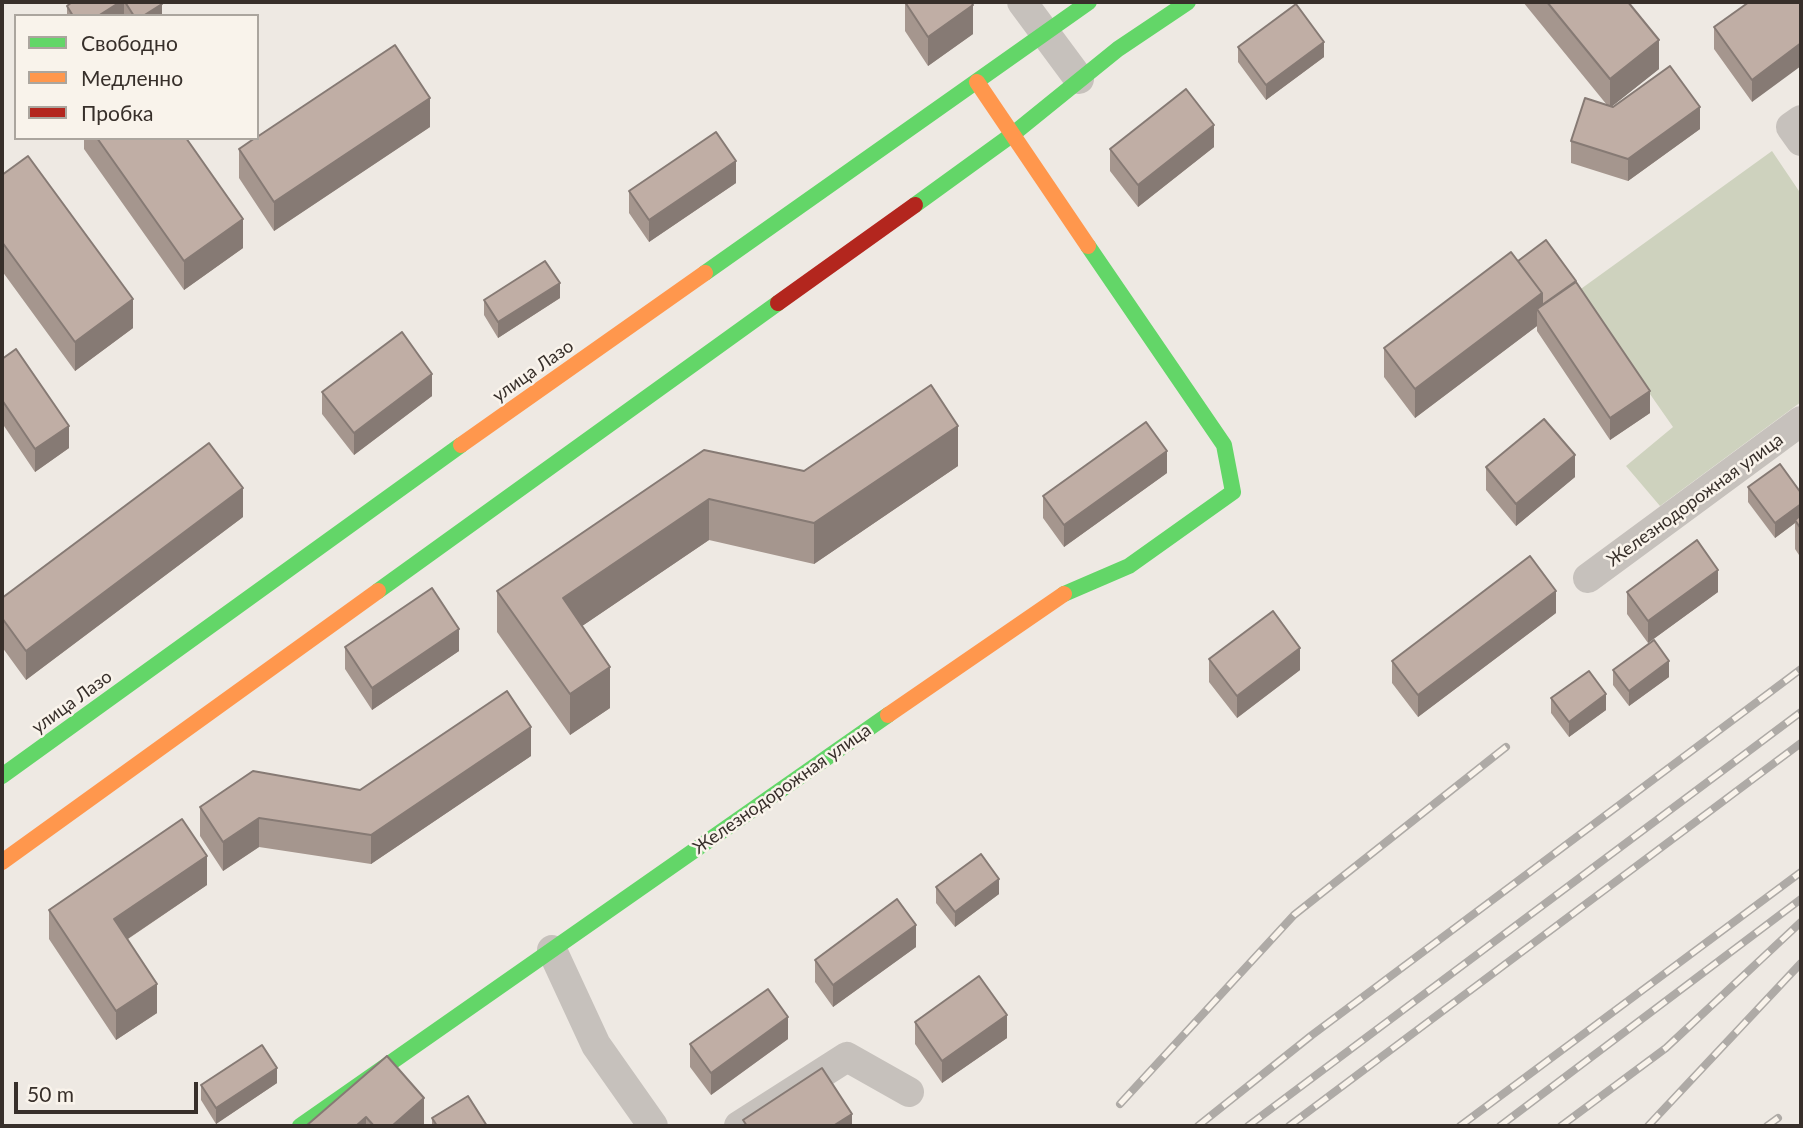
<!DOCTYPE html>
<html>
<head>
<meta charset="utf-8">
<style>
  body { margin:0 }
  #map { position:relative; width:1803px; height:1128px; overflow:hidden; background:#eee9e3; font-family:Lato,sans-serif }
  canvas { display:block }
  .frame { position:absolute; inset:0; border:4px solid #372f2a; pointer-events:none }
  .legend { position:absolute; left:14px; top:14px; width:245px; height:126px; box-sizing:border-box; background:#f9f3eb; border:2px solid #aba59e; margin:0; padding:9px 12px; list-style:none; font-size:21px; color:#372f2a }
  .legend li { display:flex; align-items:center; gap:14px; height:35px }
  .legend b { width:35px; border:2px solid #aba59e }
  .scale { position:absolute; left:14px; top:1082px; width:184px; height:32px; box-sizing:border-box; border:4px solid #372f2a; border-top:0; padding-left:9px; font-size:21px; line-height:24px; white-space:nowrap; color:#372f2a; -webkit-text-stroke:5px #f9f3eb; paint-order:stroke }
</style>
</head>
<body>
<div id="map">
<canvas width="1803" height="1128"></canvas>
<div class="frame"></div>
<ul class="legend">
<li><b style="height:9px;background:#63d668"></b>Свободно</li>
<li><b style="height:9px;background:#ff974d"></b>Медленно</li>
<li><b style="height:9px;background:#b3261e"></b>Пробка</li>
</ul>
<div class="scale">50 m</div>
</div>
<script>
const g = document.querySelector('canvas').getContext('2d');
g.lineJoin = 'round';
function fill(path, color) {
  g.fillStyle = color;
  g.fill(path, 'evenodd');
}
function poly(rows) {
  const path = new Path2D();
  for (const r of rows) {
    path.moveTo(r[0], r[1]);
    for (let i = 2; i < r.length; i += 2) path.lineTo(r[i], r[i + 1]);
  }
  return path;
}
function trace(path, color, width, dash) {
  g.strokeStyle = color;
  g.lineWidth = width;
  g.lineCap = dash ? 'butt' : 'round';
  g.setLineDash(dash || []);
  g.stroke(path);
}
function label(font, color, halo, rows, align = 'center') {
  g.font = font + ' Lato,sans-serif';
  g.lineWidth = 5;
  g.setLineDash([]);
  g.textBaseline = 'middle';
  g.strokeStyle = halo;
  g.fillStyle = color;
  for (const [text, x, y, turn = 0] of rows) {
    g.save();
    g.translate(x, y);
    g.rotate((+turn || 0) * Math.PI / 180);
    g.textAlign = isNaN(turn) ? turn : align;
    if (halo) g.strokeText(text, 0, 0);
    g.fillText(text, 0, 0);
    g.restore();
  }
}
fill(poly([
  [1772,151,1801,194,1801,402,1660,506,1626,466,1673,427,1578,291]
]), '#ced2be');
trace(poly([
  [1022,2,1079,79],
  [1801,120,1791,127,1801,141],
  [1588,578,1801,421],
  [552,950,596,1045,653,1126],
  [739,1126,847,1057,909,1092]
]), '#c6c1bc', 30);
trace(poly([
  [915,205,1013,134,1118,49,1188,2],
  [705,273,1089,2],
  [378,591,778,303],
  [1064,594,1129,566,1233,492,1224,445,1088,246],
  [2,776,461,445],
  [300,1126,888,715]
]), '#63d668', 16);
trace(poly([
  [977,82,1088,246],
  [461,445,705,273],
  [888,715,1064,594],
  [2,862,378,591]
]), '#ff974d', 16);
trace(poly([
  [778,303,915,205]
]), '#b3261e', 16);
const rail = poly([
  [1120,1104,1294,915,1506,747],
  [1198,1126,1312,1035,1801,669],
  [1248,1126,1801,712],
  [1289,1126,1801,743],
  [1460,1126,1801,872],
  [1500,1126,1801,899],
  [1561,1126,1666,1048,1801,922],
  [1648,1126,1801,963],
  [1767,1126,1778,1118]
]);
trace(rail, '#aeaaa6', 8);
trace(rail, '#f9f3eb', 5, [16]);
fill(poly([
  [72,2,161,2,162,16,125,16,124,14,121,16,67,16,67,6],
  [905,2,973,34,928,66,905,31],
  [1523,2,1628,2,1659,69,1612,106,1700,129,1628,181,1571,163,1571,141,1607,105],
  [1801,2,1752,102,1714,49,1714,27],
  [1238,47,1324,57,1266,100,1238,62],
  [430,127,274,231,239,178,239,149],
  [84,138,186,138,243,248,184,290,84,149],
  [1214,147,1138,207,1110,171,1110,149],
  [2,175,133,328,75,371,2,271],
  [736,183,649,242,629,213,629,191],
  [1518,261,1576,283,1650,413,1610,440,1537,331,1537,326,1415,418,1384,377,1384,348],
  [560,298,498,338,484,315,484,300],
  [2,359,69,448,35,472,2,423],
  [322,392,432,396,354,455,322,414],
  [704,450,804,471,958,466,814,564,709,540,582,626,610,708,570,735,497,632,497,591],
  [1486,467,1575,477,1516,526,1486,490],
  [1167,473,1064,547,1043,518,1043,496],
  [1748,487,1801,493,1801,558,1795,549,1795,523,1775,538,1748,502],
  [243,517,26,680,2,647,2,598],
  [1627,592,1718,592,1648,643,1627,614],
  [1556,613,1418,717,1392,683,1392,661],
  [345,647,459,651,372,710,345,669],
  [1209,659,1300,670,1237,718,1209,682],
  [1613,670,1669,677,1629,706,1613,685],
  [1551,698,1606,710,1569,737,1551,713],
  [531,756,371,864,259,847,223,871,200,836,200,807,360,790],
  [207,885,128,939,157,1013,116,1040,49,939,49,910],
  [936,887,999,894,955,927,936,903],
  [916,947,833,1007,815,982,815,960],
  [915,1022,1007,1038,942,1083,915,1044],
  [788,1039,711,1095,690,1067,690,1044],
  [387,1056,424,1126,306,1126],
  [277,1083,216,1124,201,1100,201,1085],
  [432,1118,487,1126,432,1126]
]), '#a5968e');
fill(poly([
  [120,2,124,2,124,14,121,16,98,16],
  [162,4,162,16,143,16],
  [973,5,973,34,928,66,928,37],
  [1659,40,1659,69,1610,108,1610,79],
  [1324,42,1324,57,1266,100,1266,85],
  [1801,43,1801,66,1752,102,1752,80],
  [430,98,430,127,274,231,274,202],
  [1700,107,1700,129,1628,181,1628,159],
  [1214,125,1214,147,1138,207,1138,185],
  [736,161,736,183,649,242,649,220],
  [243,219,243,248,184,290,184,261],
  [560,283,560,298,498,338,498,322],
  [1542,293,1542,317,1537,309,1537,326,1415,418,1415,389],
  [133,299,133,328,75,371,75,342],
  [432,374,432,396,354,455,354,433],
  [1650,391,1650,413,1610,440,1610,418],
  [69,426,69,448,35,472,35,449],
  [958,426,958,466,814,564,814,523],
  [1167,451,1167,473,1064,547,1064,525],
  [1575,455,1575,477,1516,526,1516,504],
  [243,488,243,517,26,680,26,651],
  [709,499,709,540,563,639,563,598],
  [1801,504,1801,519,1795,520,1795,523,1775,538,1775,523],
  [1718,570,1718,592,1648,643,1648,621],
  [1556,591,1556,613,1418,717,1418,695],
  [459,629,459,651,372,710,372,688],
  [1300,648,1300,670,1237,718,1237,696],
  [1669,661,1669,677,1629,706,1629,691],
  [610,667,610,708,570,735,570,694],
  [1606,694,1606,710,1569,737,1569,722],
  [531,727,531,756,371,864,371,835],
  [259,818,259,847,223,871,223,842],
  [207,856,207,885,114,948,114,919],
  [999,879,999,894,955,927,955,912],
  [916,925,916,947,833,1007,833,985],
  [157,984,157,1013,116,1040,116,1011],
  [1007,1015,1007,1038,942,1083,942,1061],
  [788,1017,788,1039,711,1095,711,1073],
  [277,1068,277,1083,216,1124,216,1108],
  [424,1098,424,1126,392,1126],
  [852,1114,852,1126,833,1126],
  [366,1117,366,1126,356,1126]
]), '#867a74');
const building = poly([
  [72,2,120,2,98,16,73,16,67,6,72,2],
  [125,2,161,2,162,4,143,16,134,16,125,2],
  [905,2,971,2,973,5,928,37,905,2],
  [1547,2,1628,2,1659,40,1610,79,1547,2],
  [1749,2,1801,2,1801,43,1752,80,1714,27,1749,2],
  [1296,4,1324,42,1266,85,1238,47,1296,4],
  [395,45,430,98,274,202,239,149,255,138,257,138,257,137,395,45],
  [1670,66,1700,107,1628,159,1571,141,1585,98,1613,107,1670,66],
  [1186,89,1214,125,1138,185,1110,149,1186,89],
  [716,132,736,161,649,220,629,191,716,132],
  [97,138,186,138,243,219,184,261,97,138],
  [28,156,133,299,75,342,2,242,2,175,28,156],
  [1546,240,1576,281,1542,305,1542,293,1518,261,1546,240],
  [1511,252,1542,293,1415,389,1384,348,1511,252],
  [545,261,560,283,498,322,484,300,545,261],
  [1576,282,1650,391,1610,418,1537,309,1576,282],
  [402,332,432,374,354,433,322,392,402,332],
  [16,349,69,426,35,449,2,400,2,359,16,349],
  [931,385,958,426,814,523,709,499,563,598,610,667,570,694,497,591,704,450,804,471,931,385],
  [1544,419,1575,455,1516,504,1486,467,1544,419],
  [1146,422,1167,451,1064,525,1043,496,1146,422],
  [209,443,243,488,26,651,2,618,2,598,209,443],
  [1780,464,1801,493,1801,504,1775,523,1748,487,1780,464],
  [1801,515,1801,529,1795,520,1801,515],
  [1697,540,1718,570,1648,621,1627,592,1697,540],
  [1530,556,1556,591,1418,695,1392,661,1530,556],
  [432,588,459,629,372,688,345,647,432,588],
  [1273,611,1300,648,1237,696,1209,659,1273,611],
  [1654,640,1669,661,1629,691,1613,670,1654,640],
  [1589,671,1606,694,1569,722,1551,698,1589,671],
  [507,691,531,727,371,835,259,818,223,842,200,807,253,771,360,790,507,691],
  [182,819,207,856,114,919,157,984,116,1011,49,910,182,819],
  [981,854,999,879,955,912,936,887,981,854],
  [897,899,916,925,833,985,815,960,897,899],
  [979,976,1007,1015,942,1061,915,1022,979,976],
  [768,989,788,1017,711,1073,690,1044,768,989],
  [262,1045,277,1068,216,1108,201,1085,262,1045],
  [387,1056,424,1098,392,1126,374,1126,366,1117,356,1126,306,1126,387,1056],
  [822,1068,852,1114,833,1126,747,1126,743,1120,822,1068],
  [468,1096,487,1126,437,1126,432,1118,468,1096]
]);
fill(building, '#c0aea5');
trace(building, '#867a74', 2);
label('18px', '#372f2a', '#f9f3eb', [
  ["улица Лазо",533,371,-35],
  ["Железнодорожная улица",1695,500,-36],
  ["улица Лазо",72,702,-36],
  ["Железнодорожная улица",782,789,-35]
]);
</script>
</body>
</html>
